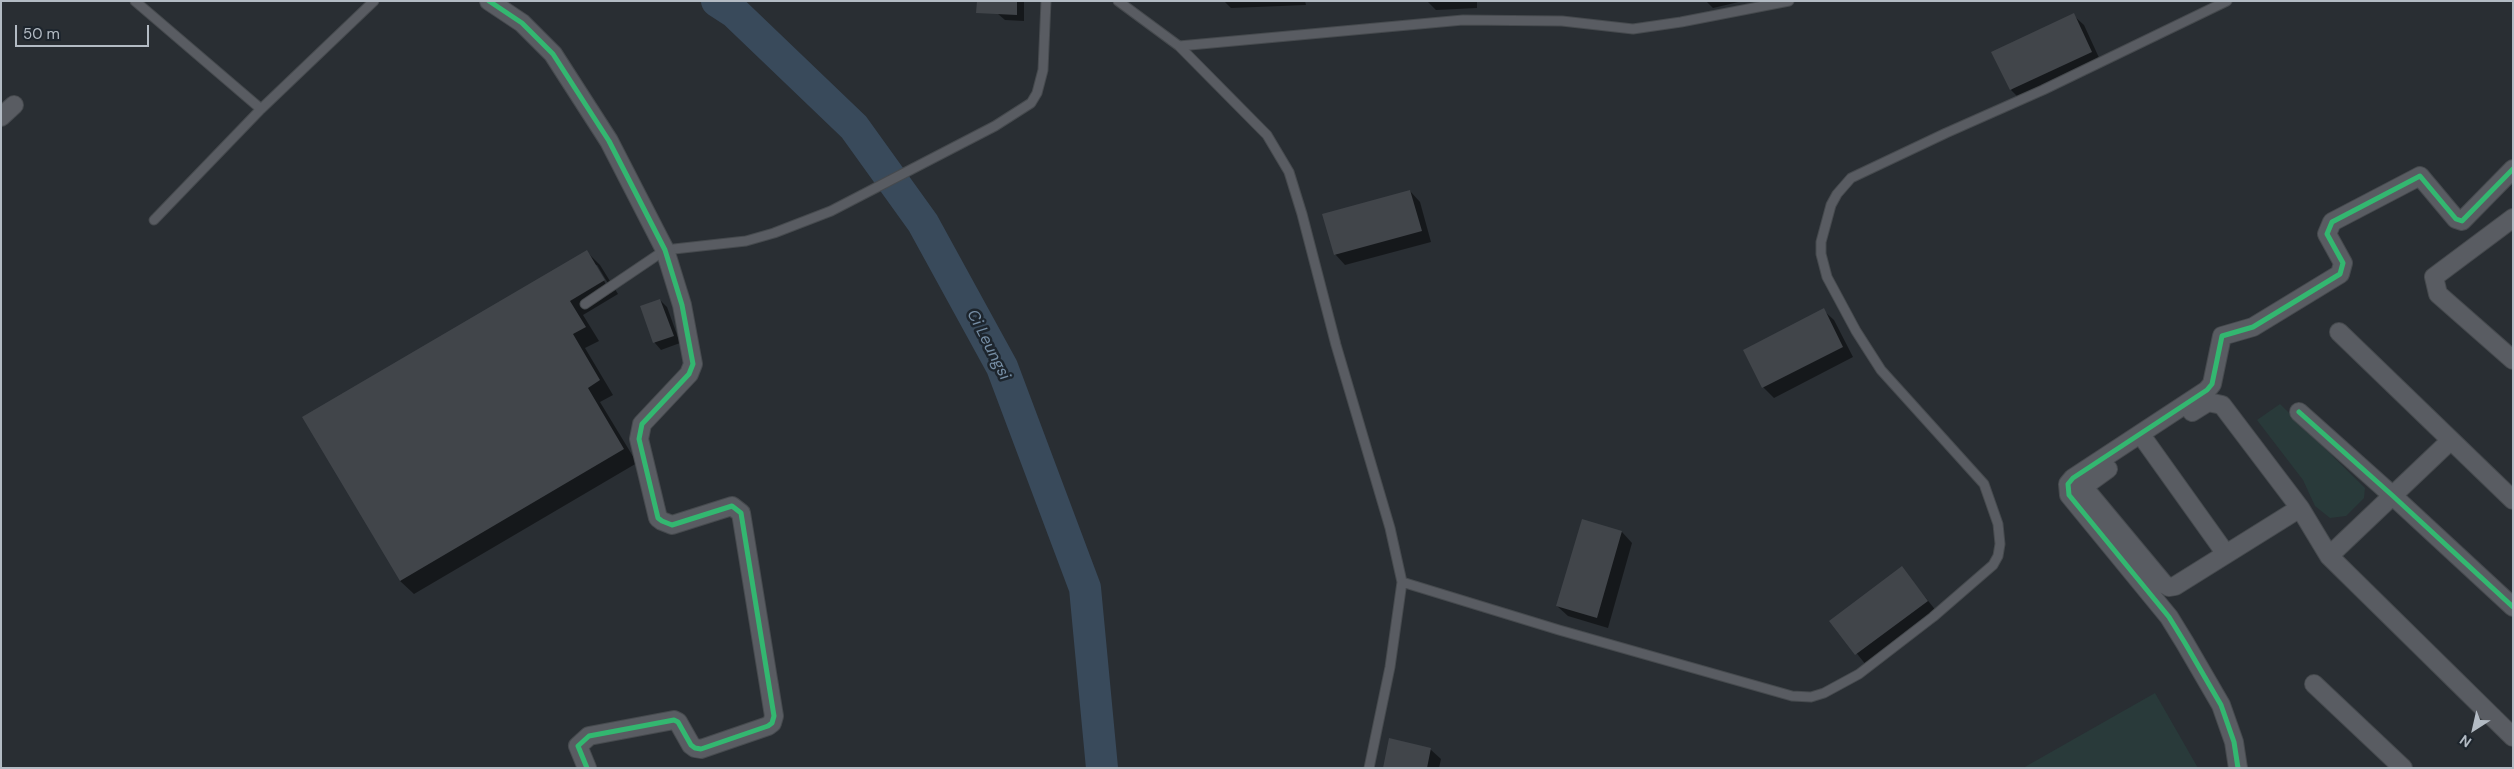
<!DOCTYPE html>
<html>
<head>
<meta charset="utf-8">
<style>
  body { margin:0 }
  #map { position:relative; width:2514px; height:769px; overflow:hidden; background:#292e33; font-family:"DM Sans",sans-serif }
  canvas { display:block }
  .frame { position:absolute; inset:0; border:2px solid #b3bbc4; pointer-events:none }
  .north { position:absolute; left:2449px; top:704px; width:50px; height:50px; -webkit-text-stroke:4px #1d252d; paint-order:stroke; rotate:215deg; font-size:14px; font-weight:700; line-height:20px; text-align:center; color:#b3bbc4 }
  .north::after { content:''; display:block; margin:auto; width:18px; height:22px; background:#b3bbc4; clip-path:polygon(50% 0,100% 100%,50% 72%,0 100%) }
  .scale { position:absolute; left:15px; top:25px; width:134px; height:22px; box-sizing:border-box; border:2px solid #b3bbc4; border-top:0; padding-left:6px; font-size:15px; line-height:18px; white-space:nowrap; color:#b3bbc4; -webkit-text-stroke:4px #1d252d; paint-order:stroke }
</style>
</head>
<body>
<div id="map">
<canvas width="2514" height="769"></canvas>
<div class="frame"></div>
<div class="north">N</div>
<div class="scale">50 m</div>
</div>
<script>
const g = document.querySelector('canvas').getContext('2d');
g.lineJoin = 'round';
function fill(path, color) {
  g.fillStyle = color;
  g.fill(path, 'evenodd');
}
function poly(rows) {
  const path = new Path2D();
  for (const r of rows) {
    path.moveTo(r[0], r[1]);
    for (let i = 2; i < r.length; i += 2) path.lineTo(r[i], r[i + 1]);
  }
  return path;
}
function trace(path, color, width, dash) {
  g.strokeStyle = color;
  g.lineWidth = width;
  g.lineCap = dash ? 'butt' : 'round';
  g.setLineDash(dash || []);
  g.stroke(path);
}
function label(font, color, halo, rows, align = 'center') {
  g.font = font + ' "DM Sans",sans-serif';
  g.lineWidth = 5;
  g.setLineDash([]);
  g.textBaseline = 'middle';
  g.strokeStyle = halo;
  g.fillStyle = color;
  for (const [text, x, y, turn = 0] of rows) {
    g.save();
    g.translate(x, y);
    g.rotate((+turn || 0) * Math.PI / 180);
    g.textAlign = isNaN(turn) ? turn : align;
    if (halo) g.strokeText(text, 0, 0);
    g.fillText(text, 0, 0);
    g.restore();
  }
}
fill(poly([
  [2280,404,2365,488,2364,498,2346,516,2330,518,2315,506,2303,480,2257,420],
  [2155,693,2198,768,2023,768]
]), '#293a3a');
fill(poly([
  [998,1,1024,1,1024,21,1005,20,998,14],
  [1224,1,1305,1,1306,5,1231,8],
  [1427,1,1477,1,1477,8,1436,10],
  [1706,1,1743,1,1713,8],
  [2073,15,2084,25,2101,62,2021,100,2011,90],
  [1410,191,1420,202,1431,242,1345,265,1335,254],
  [586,251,600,265,618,294,583,315,599,341,585,348,613,395,600,402,637,463,414,594,400,581],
  [595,265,597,265,609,285,607,286],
  [660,300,667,307,680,343,661,350,655,343,641,307],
  [1823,310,1834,320,1853,357,1774,398,1763,387,1744,351],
  [1582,521,1622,532,1632,543,1608,628,1568,616,1557,606],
  [1902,568,1937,612,1866,665,1831,621],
  [1430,749,1441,759,1439,768,1384,768]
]), '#0007');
trace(poly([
  [717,1,734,12,854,127,923,223,1002,367,1085,588,1102,768]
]), '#394a5b', 32);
fill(poly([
  [977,1,1017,1,1017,15,976,13],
  [2074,13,2092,52,2010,90,1991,52],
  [1410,190,1422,231,1334,255,1322,214],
  [587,250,605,280,570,301,586,327,573,334,600,380,588,388,624,449,400,581,302,417],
  [660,299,674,336,653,343,640,306],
  [1824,308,1843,347,1762,388,1743,350],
  [1582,519,1622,531,1597,618,1556,606],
  [1902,566,1928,601,1855,655,1829,621],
  [1389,738,1431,748,1427,768,1383,768]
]), '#41454a');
const service = poly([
  [135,1,261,109],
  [1118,1,1179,46,1267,135,1289,172,1302,214,1336,345,1390,528,1402,582,1390,667,1369,768],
  [1179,46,1463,20,1562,21,1633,29,1681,22,1789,1],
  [154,220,261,109,374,1],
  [585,304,665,250,746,241,774,233,831,211,995,126,1031,103,1037,93,1043,70,1046,1],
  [1402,582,1559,630,1792,696,1811,697,1824,693,1859,674,1933,617,1993,565,1998,556,2000,544,1998,524,1984,484,1881,370,1856,331,1827,277,1821,254,1821,242,1831,205,1837,194,1851,178,1946,133,2043,90,2227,1]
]);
const minor = poly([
  [489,1,522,23,553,54,609,141,665,250,682,305,693,364,689,374,642,424,639,439,658,518,662,521,672,525,732,506,741,513,774,716,772,723,768,726,701,749,695,748,691,745,678,722,674,720,589,736,578,746,587,768],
  [1,117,14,105],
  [2513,218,2434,277,2438,294,2513,360],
  [2339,332,2513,500],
  [2192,412,2208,402,2222,405,2300,508,2329,556,2513,737],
  [2299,412,2393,496,2513,607],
  [2146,442,2226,554],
  [2108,469,2090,482,2085,489,2164,584,2169,587,2175,586,2300,508],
  [2329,556,2450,441],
  [2314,684,2403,768],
  [2238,768,2234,742,2221,705,2185,643,2169,617,2069,495,2068,484,2073,478,2207,390,2212,384,2222,336,2253,327,2340,274,2343,263,2327,234,2332,222,2420,176,2456,219,2462,221,2513,169]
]);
trace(service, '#464a4e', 11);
trace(minor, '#464a4e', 20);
trace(service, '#595c62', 9);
trace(minor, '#595c62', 18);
trace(poly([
  [489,1,522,23,553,54,609,141,665,250,682,305,693,364,689,374,642,424,639,439,658,518,662,521,672,525,732,506,741,513,774,716,772,723,768,726,701,749,695,748,691,745,678,722,674,720,589,736,578,746,587,768],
  [2299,412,2393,496,2513,607],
  [2238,768,2234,742,2221,705,2185,643,2169,617,2069,495,2068,484,2073,478,2207,390,2212,384,2222,336,2253,327,2340,274,2343,263,2327,234,2332,222,2420,176,2456,219,2462,221,2513,169]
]), '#33b770', 5);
label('italic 16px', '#768ea5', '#1d252d', [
  ["Ci Leungsi",988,345,63]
]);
</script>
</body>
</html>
